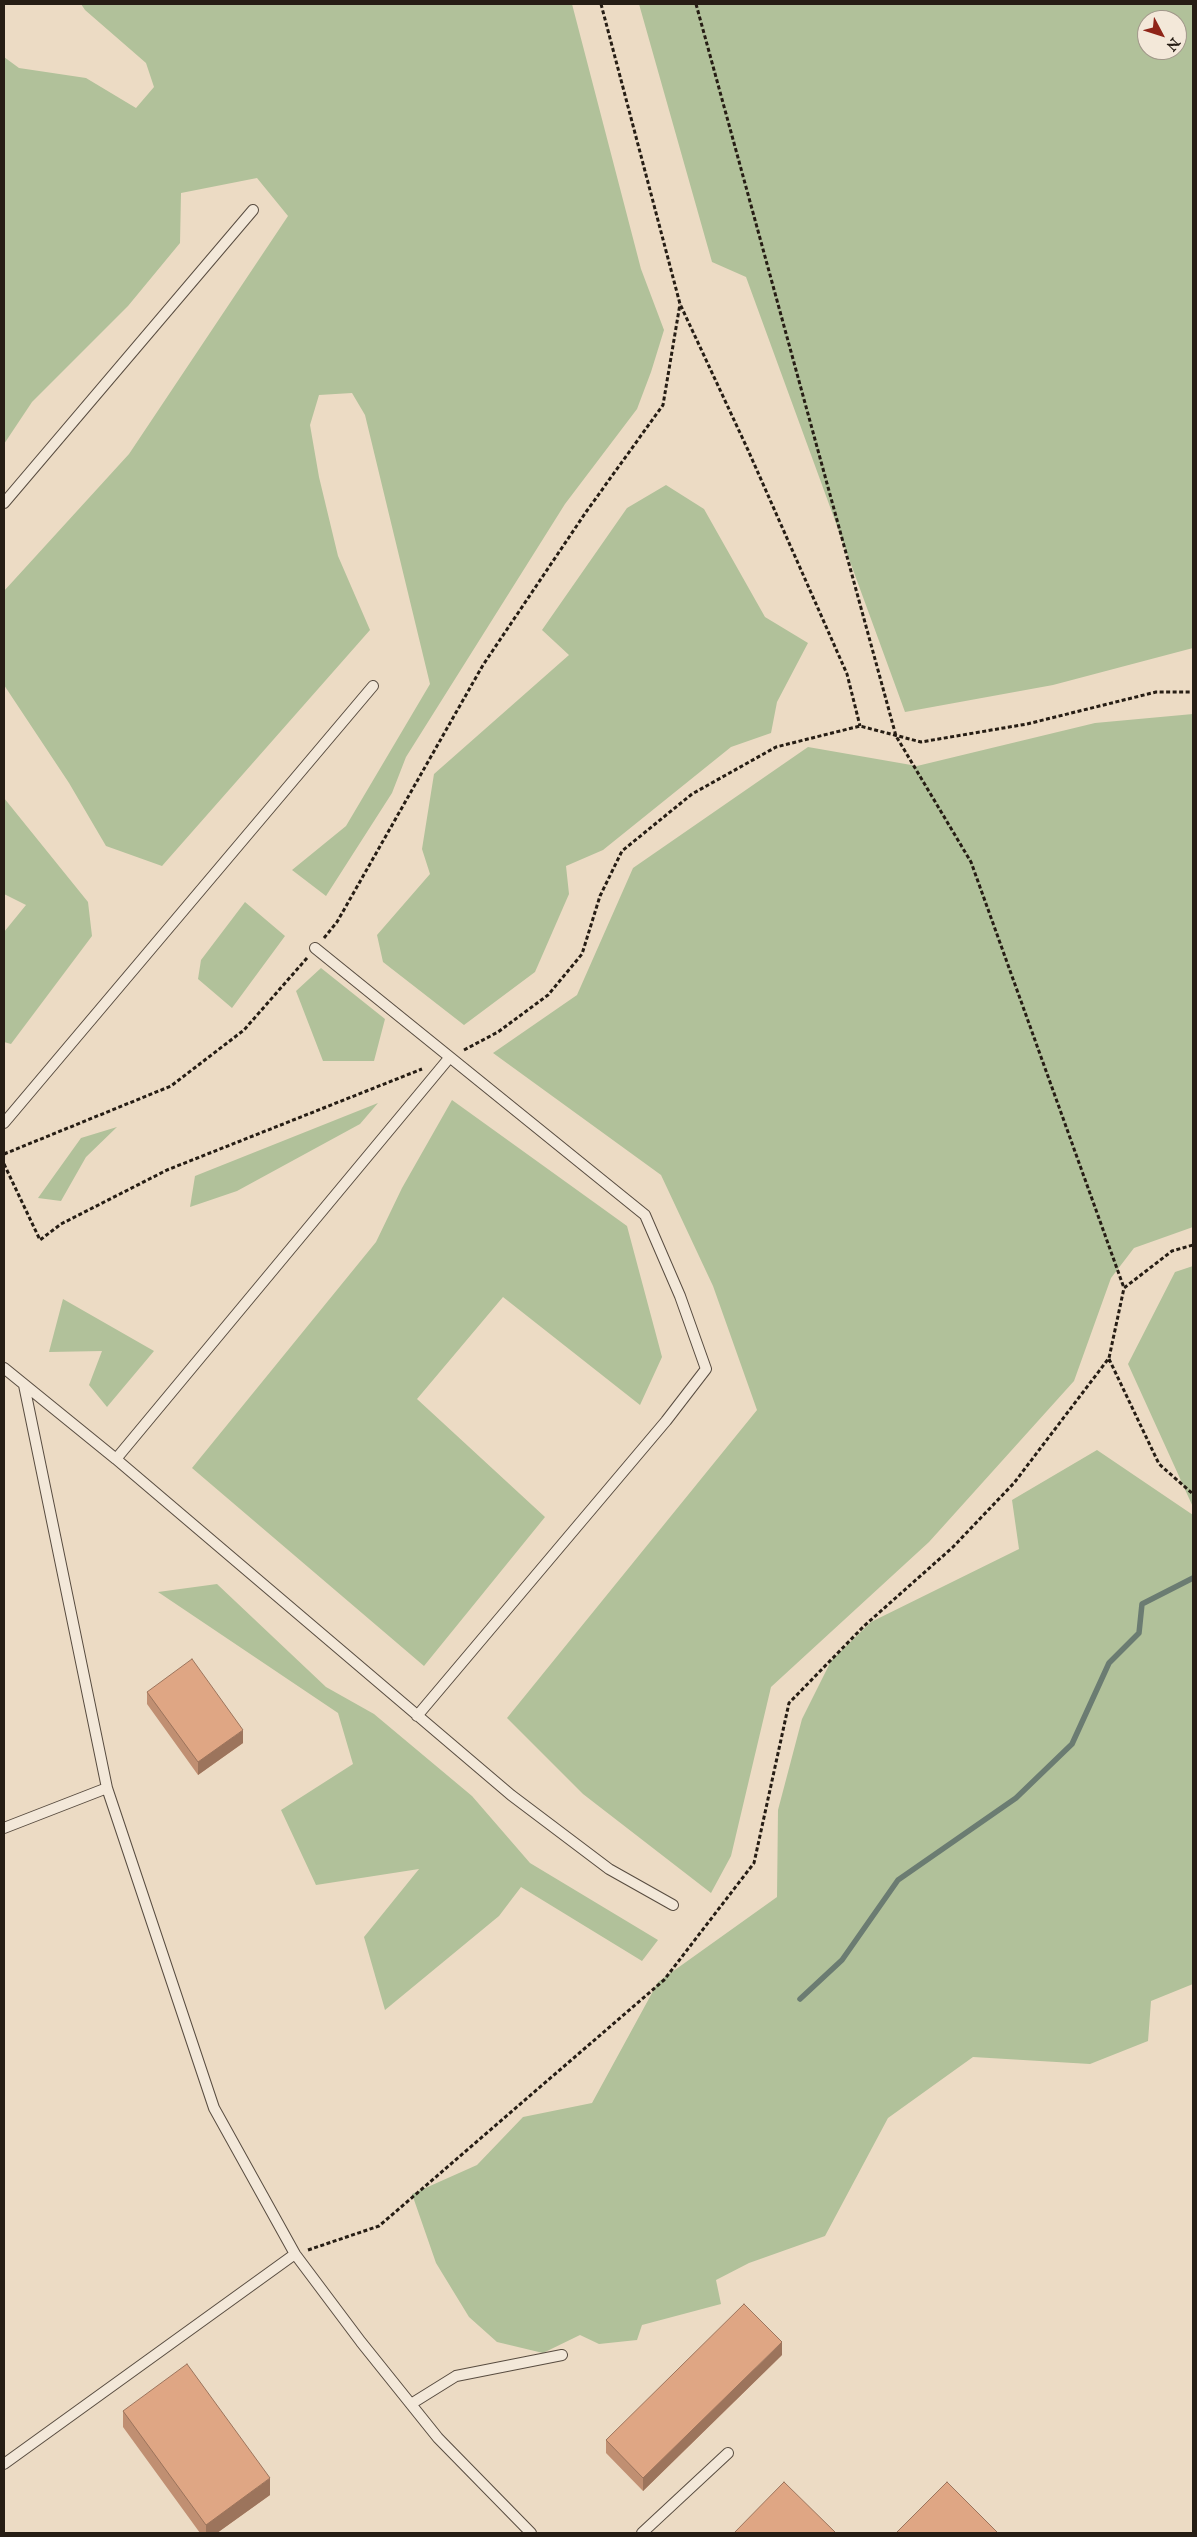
<!DOCTYPE html>
<html>
<head>
<meta charset="utf-8">
<style>
  body { margin:0 }
  #map { position:relative; width:1197px; height:2537px; overflow:hidden; background:#ecdbc4; font-family:"IM FELL English",serif }
  canvas { display:block }
  .frame { position:absolute; inset:0; border:5px solid #261d14; pointer-events:none }
  .north { position:absolute; left:1137px; top:10px; width:50px; height:50px; box-sizing:border-box; background:#f3e8d9; border:1px solid #a1978a; border-radius:50%; rotate:130deg; font-size:14px; font-weight:700; line-height:20px; text-align:center; color:#261d14 }
  .north::after { content:''; display:block; margin:auto; width:18px; height:22px; background:#8f2418; clip-path:polygon(50% 0,100% 100%,50% 72%,0 100%) }
</style>
</head>
<body>
<div id="map">
<canvas width="1197" height="2537"></canvas>
<div class="frame"></div>
<div class="north">N</div>
</div>
<script>
const g = document.querySelector('canvas').getContext('2d');
g.lineJoin = 'round';
function fill(path, color) {
  g.fillStyle = color;
  g.fill(path, 'evenodd');
}
function poly(rows) {
  const path = new Path2D();
  for (const r of rows) {
    path.moveTo(r[0], r[1]);
    for (let i = 2; i < r.length; i += 2) path.lineTo(r[i], r[i + 1]);
  }
  return path;
}
function trace(path, color, width, dash) {
  g.strokeStyle = color;
  g.lineWidth = width;
  g.lineCap = dash ? 'butt' : 'round';
  g.setLineDash(dash || []);
  g.stroke(path);
}
fill(poly([
  [81,4,572,4,641,269,664,330,651,372,637,409,565,504,406,757,392,793,326,896,292,870,346,826,430,684,365,415,352,393,319,395,310,425,319,477,338,556,370,630,162,866,106,846,69,783,4,685,4,591,129,454,288,216,257,178,181,193,180,243,128,306,32,402,4,444,4,57,19,68,86,78,136,108,154,87,146,63,85,10],
  [639,4,1193,4,1193,648,1053,685,905,712,746,277,712,262],
  [1147,20,1177,20,1177,50,1147,50],
  [666,485,704,509,765,617,808,643,777,702,771,733,731,747,603,850,566,866,569,894,535,972,464,1025,383,962,377,935,430,874,422,849,434,774,569,655,542,630,627,508],
  [1193,714,1193,1227,1134,1248,1111,1278,1074,1381,929,1542,771,1687,731,1856,711,1893,583,1794,507,1718,757,1410,713,1286,661,1175,493,1053,577,995,633,868,808,747,917,766,1095,723],
  [4,798,88,902,92,936,11,1044,4,1042,4,932,26,905,4,894],
  [245,902,285,936,232,1008,198,979,201,960],
  [321,968,385,1019,374,1061,323,1061,296,991],
  [452,1100,627,1226,662,1357,640,1405,503,1297,417,1399,545,1517,424,1666,192,1468,376,1242,402,1188],
  [378,1103,360,1124,237,1191,190,1207,195,1176],
  [117,1127,86,1157,61,1201,38,1198,81,1138],
  [1193,1266,1193,1507,1128,1364,1175,1272],
  [63,1299,154,1351,107,1407,89,1385,102,1351,49,1352],
  [1097,1450,1193,1515,1193,1984,1151,2001,1148,2041,1090,2064,973,2057,888,2118,825,2236,749,2263,716,2280,721,2304,642,2325,637,2340,599,2344,580,2335,543,2353,497,2342,469,2317,436,2263,412,2194,477,2165,523,2117,592,2103,658,1982,777,1897,778,1810,802,1719,831,1661,871,1622,1019,1549,1012,1500],
  [217,1584,326,1687,374,1714,472,1796,530,1863,658,1940,642,1961,521,1887,499,1916,385,2010,364,1937,419,1869,316,1885,281,1810,353,1764,338,1713,158,1592]
]), '#b1c19a');
trace(poly([
  [800,1999,842,1960,898,1880,1016,1798,1072,1744,1109,1663,1139,1633,1142,1604,1193,1578]
]), '#6b7c72', 5.5);
const service = poly([
  [4,503,253,210],
  [315,948,645,1215,680,1296,706,1369,666,1421,417,1716],
  [4,1123,373,686],
  [4,1368,116,1459,511,1795,609,1869,673,1905],
  [24,1385,107,1788,214,2108,295,2254,361,2342,438,2438,531,2533],
  [116,1459,450,1057],
  [4,1828,107,1788],
  [411,2404,456,2376,562,2355],
  [4,2464,295,2254],
  [642,2533,728,2453]
]);
trace(service, '#584c40', 12);
trace(poly([
  [601,4,680,304,748,450,847,674,860,726],
  [696,4,896,736,971,862,1124,1288],
  [324,938,337,922,483,665,586,512,663,405,680,304],
  [464,1050,498,1032,548,995,582,954,600,896,622,851,692,794,776,747,860,726,921,742,1027,724,1156,692,1193,692],
  [4,1154,171,1086,244,1030,307,958],
  [4,1164,40,1240,61,1224,167,1170,422,1069],
  [1109,1359,1159,1464,1193,1494],
  [308,2250,379,2226,664,1980,754,1863,789,1703,864,1626,953,1547,1014,1483,1109,1358,1124,1288,1172,1251,1193,1245]
]), '#261d14', 3, [4, 2.5]);
trace(service, '#f3e8d9', 10);
fill(poly([
  [147,1692,243,1743,198,1775,147,1704],
  [782,2355,643,2491,606,2453,606,2440],
  [123,2411,270,2495,217,2533,200,2533,123,2427]
]), '#c08f72');
fill(poly([
  [243,1730,243,1743,198,1775,198,1762],
  [782,2342,782,2355,643,2491,643,2478],
  [270,2478,270,2495,217,2533,206,2533,206,2525]
]), '#9c745c');
const building = poly([
  [192,1659,243,1730,198,1762,147,1692,192,1659],
  [744,2304,782,2342,643,2478,606,2440,744,2304],
  [187,2364,270,2478,206,2525,123,2411,187,2364],
  [784,2482,835,2532,834,2533,734,2533,784,2482],
  [947,2482,998,2533,896,2533,947,2482]
]);
fill(building, '#dfa684');
trace(building, '#9c745c', 1);
</script>
</body>
</html>
